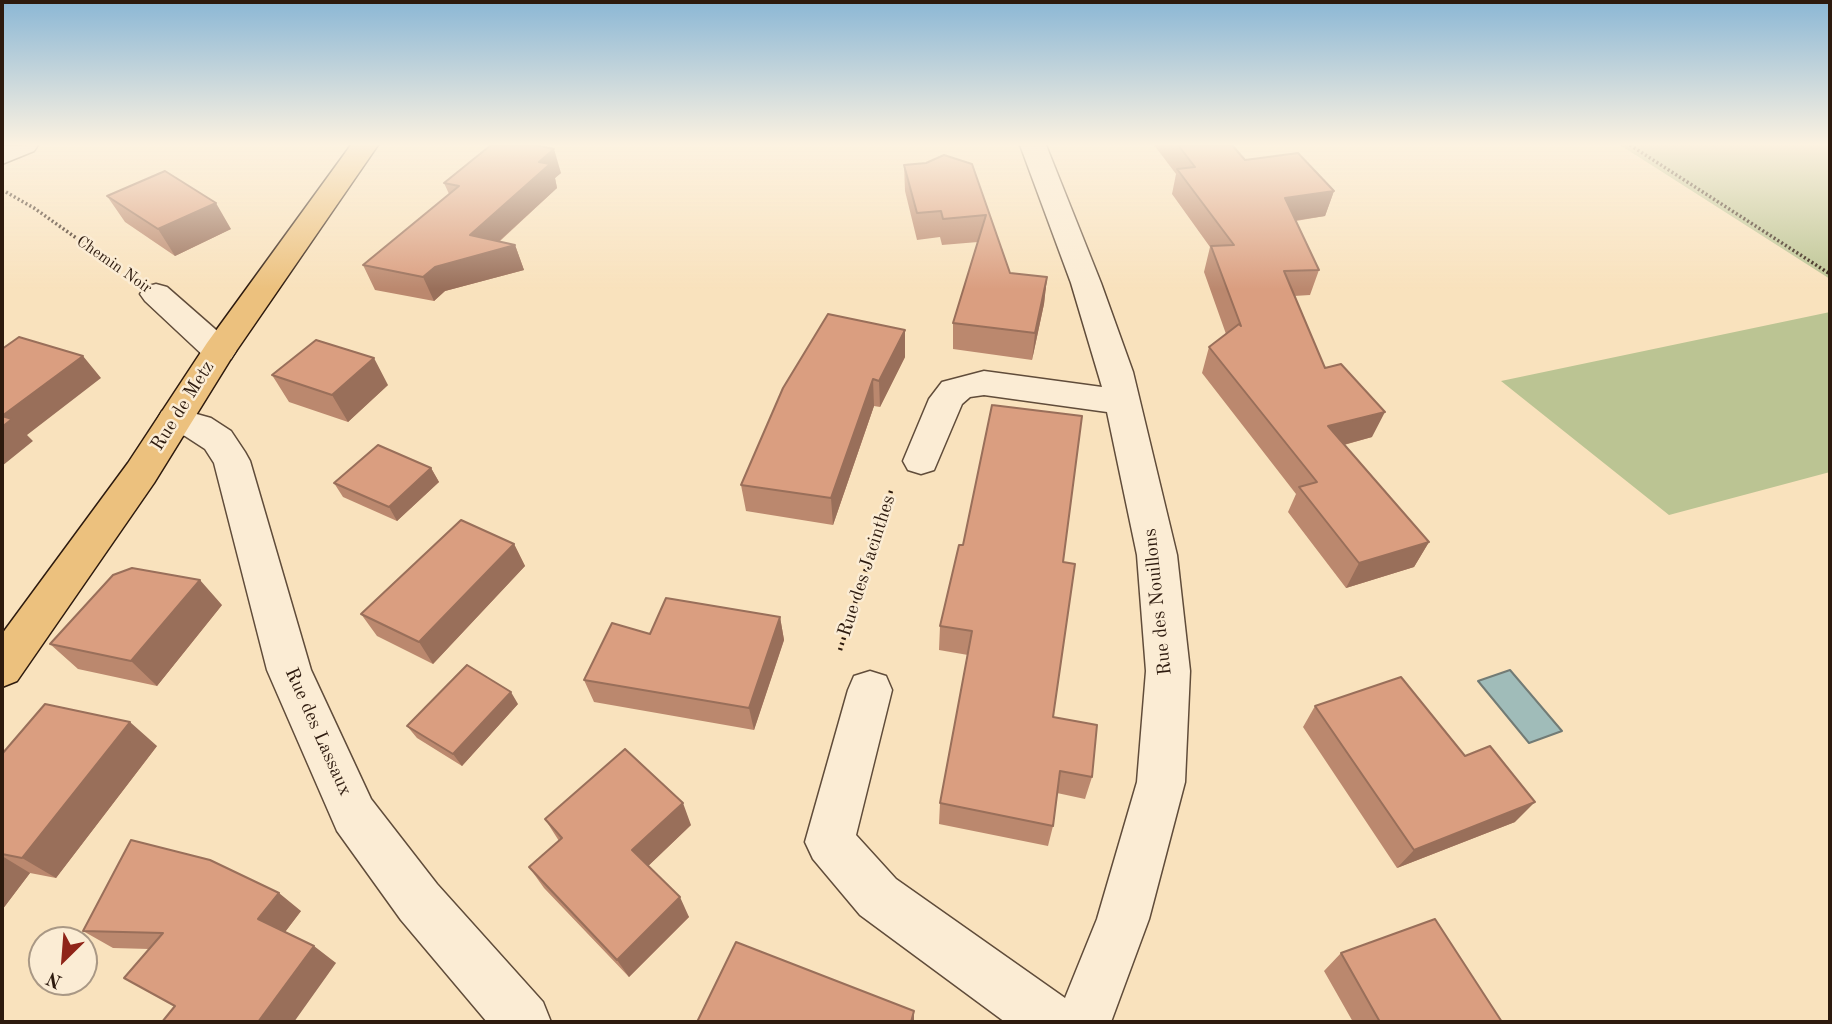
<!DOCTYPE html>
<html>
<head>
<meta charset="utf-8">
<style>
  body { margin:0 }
  #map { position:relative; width:1832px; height:1024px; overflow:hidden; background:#f9e2bd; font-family:"Old Standard TT",serif }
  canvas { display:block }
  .frame { position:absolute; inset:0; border:4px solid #2d1a0e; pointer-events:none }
  .north { position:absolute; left:28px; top:926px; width:70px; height:70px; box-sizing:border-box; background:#fbecd4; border:2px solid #a99885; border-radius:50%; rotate:205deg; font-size:19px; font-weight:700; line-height:28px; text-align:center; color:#2d1a0e }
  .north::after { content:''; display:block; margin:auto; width:24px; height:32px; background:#8f2418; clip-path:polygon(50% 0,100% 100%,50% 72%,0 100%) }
</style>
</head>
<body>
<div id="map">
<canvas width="1832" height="1024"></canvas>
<div class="frame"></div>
<div class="north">N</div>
</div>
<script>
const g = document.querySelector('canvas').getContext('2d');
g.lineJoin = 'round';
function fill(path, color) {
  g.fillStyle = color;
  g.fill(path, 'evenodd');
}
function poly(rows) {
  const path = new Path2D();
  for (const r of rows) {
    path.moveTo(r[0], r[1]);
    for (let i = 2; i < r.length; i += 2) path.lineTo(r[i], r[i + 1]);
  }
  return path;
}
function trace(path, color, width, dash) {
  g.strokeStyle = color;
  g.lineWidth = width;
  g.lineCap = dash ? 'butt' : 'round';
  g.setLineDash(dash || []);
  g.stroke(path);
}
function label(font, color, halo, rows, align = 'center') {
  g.font = font + ' "Old Standard TT",serif';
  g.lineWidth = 5;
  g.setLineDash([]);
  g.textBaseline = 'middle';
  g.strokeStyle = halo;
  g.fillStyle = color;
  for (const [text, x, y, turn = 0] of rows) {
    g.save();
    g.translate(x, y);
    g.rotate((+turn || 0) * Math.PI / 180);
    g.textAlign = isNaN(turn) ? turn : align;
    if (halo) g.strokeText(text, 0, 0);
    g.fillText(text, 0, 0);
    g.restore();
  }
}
fill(poly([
  [1620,145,1830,145,1830,279],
  [1830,312,1830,472,1669,515,1501,381]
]), '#bbc493');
const water = poly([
  [1510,670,1562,731,1529,743,1478,681,1510,670]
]);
fill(water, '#a0bcb9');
trace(water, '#727b75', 2);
const minor = poly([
  [38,145,34,151,2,164,2,146,38,145],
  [1020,145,1046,145,1101,283,1133,372,1177,555,1190,671,1185,782,1149,919,1111,1022,1005,1022,860,915,813,859,805,842,848,690,854,676,870,671,886,676,892,690,856,835,896,879,1065,998,1097,919,1137,782,1146,671,1137,555,1107,412,984,395,970,397,962,404,934,470,921,474,908,470,903,461,929,399,942,382,984,371,1102,387,1071,283,1020,145],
  [156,284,167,287,231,343,236,351,231,359,219,362,207,359,145,301,140,294,145,287,156,284],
  [175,408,211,418,231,431,245,452,250,461,311,670,371,799,437,884,543,1002,551,1022,487,1022,401,920,337,831,267,670,214,463,205,449,185,436,162,429,157,420,162,411,175,408]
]);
const major = poly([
  [351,145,378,145,232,357,154,483,17,681,2,687,2,634,128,463,207,343,351,145]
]);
trace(minor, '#604c3a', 3);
trace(major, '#2d1a0e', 3);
trace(poly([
  [1630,145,1830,274],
  [6,192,34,208,120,269]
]), '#2d1a0e', 3.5, [2, 2.5]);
trace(poly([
  [840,650,891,491]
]), '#2d1a0e', 4.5, [2, 3.5]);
fill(minor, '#fbecd4');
fill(major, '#ecc17e');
fill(poly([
  [1154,145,1232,145,1245,160,1334,191,1325,216,1296,221,1319,270,1310,295,1294,296,1325,368,1372,437,1344,445,1429,542,1414,567,1346,588,1288,512,1296,494,1202,373,1209,347,1226,334,1204,272,1210,247,1172,194,1176,174],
  [972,164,1010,273,1047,277,1044,304,1032,360,953,349,953,323,978,242,942,245,940,237,917,240,905,191,904,165],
  [561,173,555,178,557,188,499,242,515,245,524,270,445,291,434,301,375,290,363,265,449,194,444,183],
  [107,196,231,229,175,256,125,222],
  [905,330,905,357,880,407,874,406,833,525,746,511,741,485],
  [272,375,388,385,348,422,289,402],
  [431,468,439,482,397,521,343,497,334,483],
  [514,544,525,566,433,664,377,636,361,614],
  [1063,562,1053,717,1092,777,1085,799,1057,793,1053,826,1048,846,939,824,940,803,968,655,939,650,940,626],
  [222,605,157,686,78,669,50,644],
  [780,617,784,640,754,730,594,702,584,680,650,634],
  [518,704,462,766,417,738,407,726],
  [1315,706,1515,822,1397,868,1303,727],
  [157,746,56,878,30,873,2,910,2,754],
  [545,819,691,825,648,866,689,917,629,977,544,888,529,867,559,841],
  [301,911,285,932,336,963,175,1006,149,949,113,948,83,931],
  [1341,953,1502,1022,1353,1022,1324,971]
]), '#bb886e');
fill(poly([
  [554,149,561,173,555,178,557,188,486,253,515,245,524,270,445,291,434,301,423,277,470,235,539,162],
  [1334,191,1325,216,1278,223,1285,198],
  [216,203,231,229,175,256,158,229],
  [1047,277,1044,304,1032,360,1035,333],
  [905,330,905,357,880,407,879,381],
  [83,356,101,378,27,435,33,441,2,466,2,416],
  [374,358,388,385,348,422,332,395],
  [873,379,874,406,833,525,831,498],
  [1385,412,1372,437,1317,452,1328,426],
  [431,468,439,482,397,521,389,507],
  [1429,542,1414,567,1346,588,1359,563],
  [514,544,525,566,433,664,419,642],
  [200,580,222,605,157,686,131,661],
  [780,617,784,640,754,730,749,708],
  [511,692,518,704,462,766,453,754],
  [130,722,157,746,56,878,22,858],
  [1535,802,1515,822,1397,868,1414,850],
  [683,803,691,825,643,871,632,850],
  [2,856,30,873,2,910],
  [279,893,301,911,282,936,258,919],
  [680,897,689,917,629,977,617,960],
  [314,946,336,963,294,1022,258,1022],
  [914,1011,914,1022,911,1022]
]), '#996f5a');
const building = poly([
  [491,145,535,145,554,149,539,162,550,164,470,235,515,245,435,267,423,277,363,265,459,186,444,183,491,145],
  [1178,145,1232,145,1245,160,1298,153,1334,191,1285,198,1319,270,1284,271,1325,368,1341,364,1385,412,1328,426,1429,542,1359,563,1299,487,1317,482,1209,347,1239,324,1241,326,1211,246,1234,245,1177,169,1195,167,1178,145],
  [944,155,972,164,1010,273,1047,277,1035,333,953,323,986,215,943,219,941,211,917,213,904,165,926,163,944,155],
  [165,171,216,203,158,229,107,196,165,171],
  [828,314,905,330,879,381,873,379,831,498,741,485,783,388,828,314],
  [19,337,83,356,2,416,2,349,19,337],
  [316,340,374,358,332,395,272,375,316,340],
  [992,405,1082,416,1063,562,1075,564,1053,717,1097,725,1092,777,1060,771,1053,826,940,803,972,631,940,626,959,545,963,545,992,405],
  [2,416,12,419,2,427,2,416],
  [378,445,431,468,389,507,334,483,378,445],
  [461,520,514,544,419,642,361,614,461,520],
  [132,568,200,580,131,661,50,644,113,575,132,568],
  [666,598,780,617,749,708,584,680,612,623,650,634,666,598],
  [467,665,511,692,453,754,407,726,467,665],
  [1401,677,1465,756,1490,746,1535,802,1414,850,1315,706,1401,677],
  [45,704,130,722,22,858,2,854,2,754,45,704],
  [625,749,683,803,632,850,680,897,617,960,529,867,562,838,545,819,625,749],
  [131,840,210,860,279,893,258,919,314,946,258,1022,162,1022,175,1006,124,978,163,933,83,931,131,840],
  [1435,919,1502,1022,1380,1022,1341,953,1435,919],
  [736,942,914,1011,911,1022,697,1022,736,942]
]);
fill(building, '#da9e80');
trace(building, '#996f5a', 2);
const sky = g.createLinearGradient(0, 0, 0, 289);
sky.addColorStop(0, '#8bb7d5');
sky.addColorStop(0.5, '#fcf2e1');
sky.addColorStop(1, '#fcf2e100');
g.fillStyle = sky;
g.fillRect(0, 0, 1832, 289);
label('16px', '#2d1a0e', '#fbecd4', [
  ["Chemin Noir",114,265,35]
]);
label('19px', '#2d1a0e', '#fbecd4', [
  ["Rue de Metz",183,406,-58],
  ["Rue des Jacinthes",867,566,-72],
  ["Rue des Nouillons",1158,602,-96],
  ["Rue des Lassaux",318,732,66]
]);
</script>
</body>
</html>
